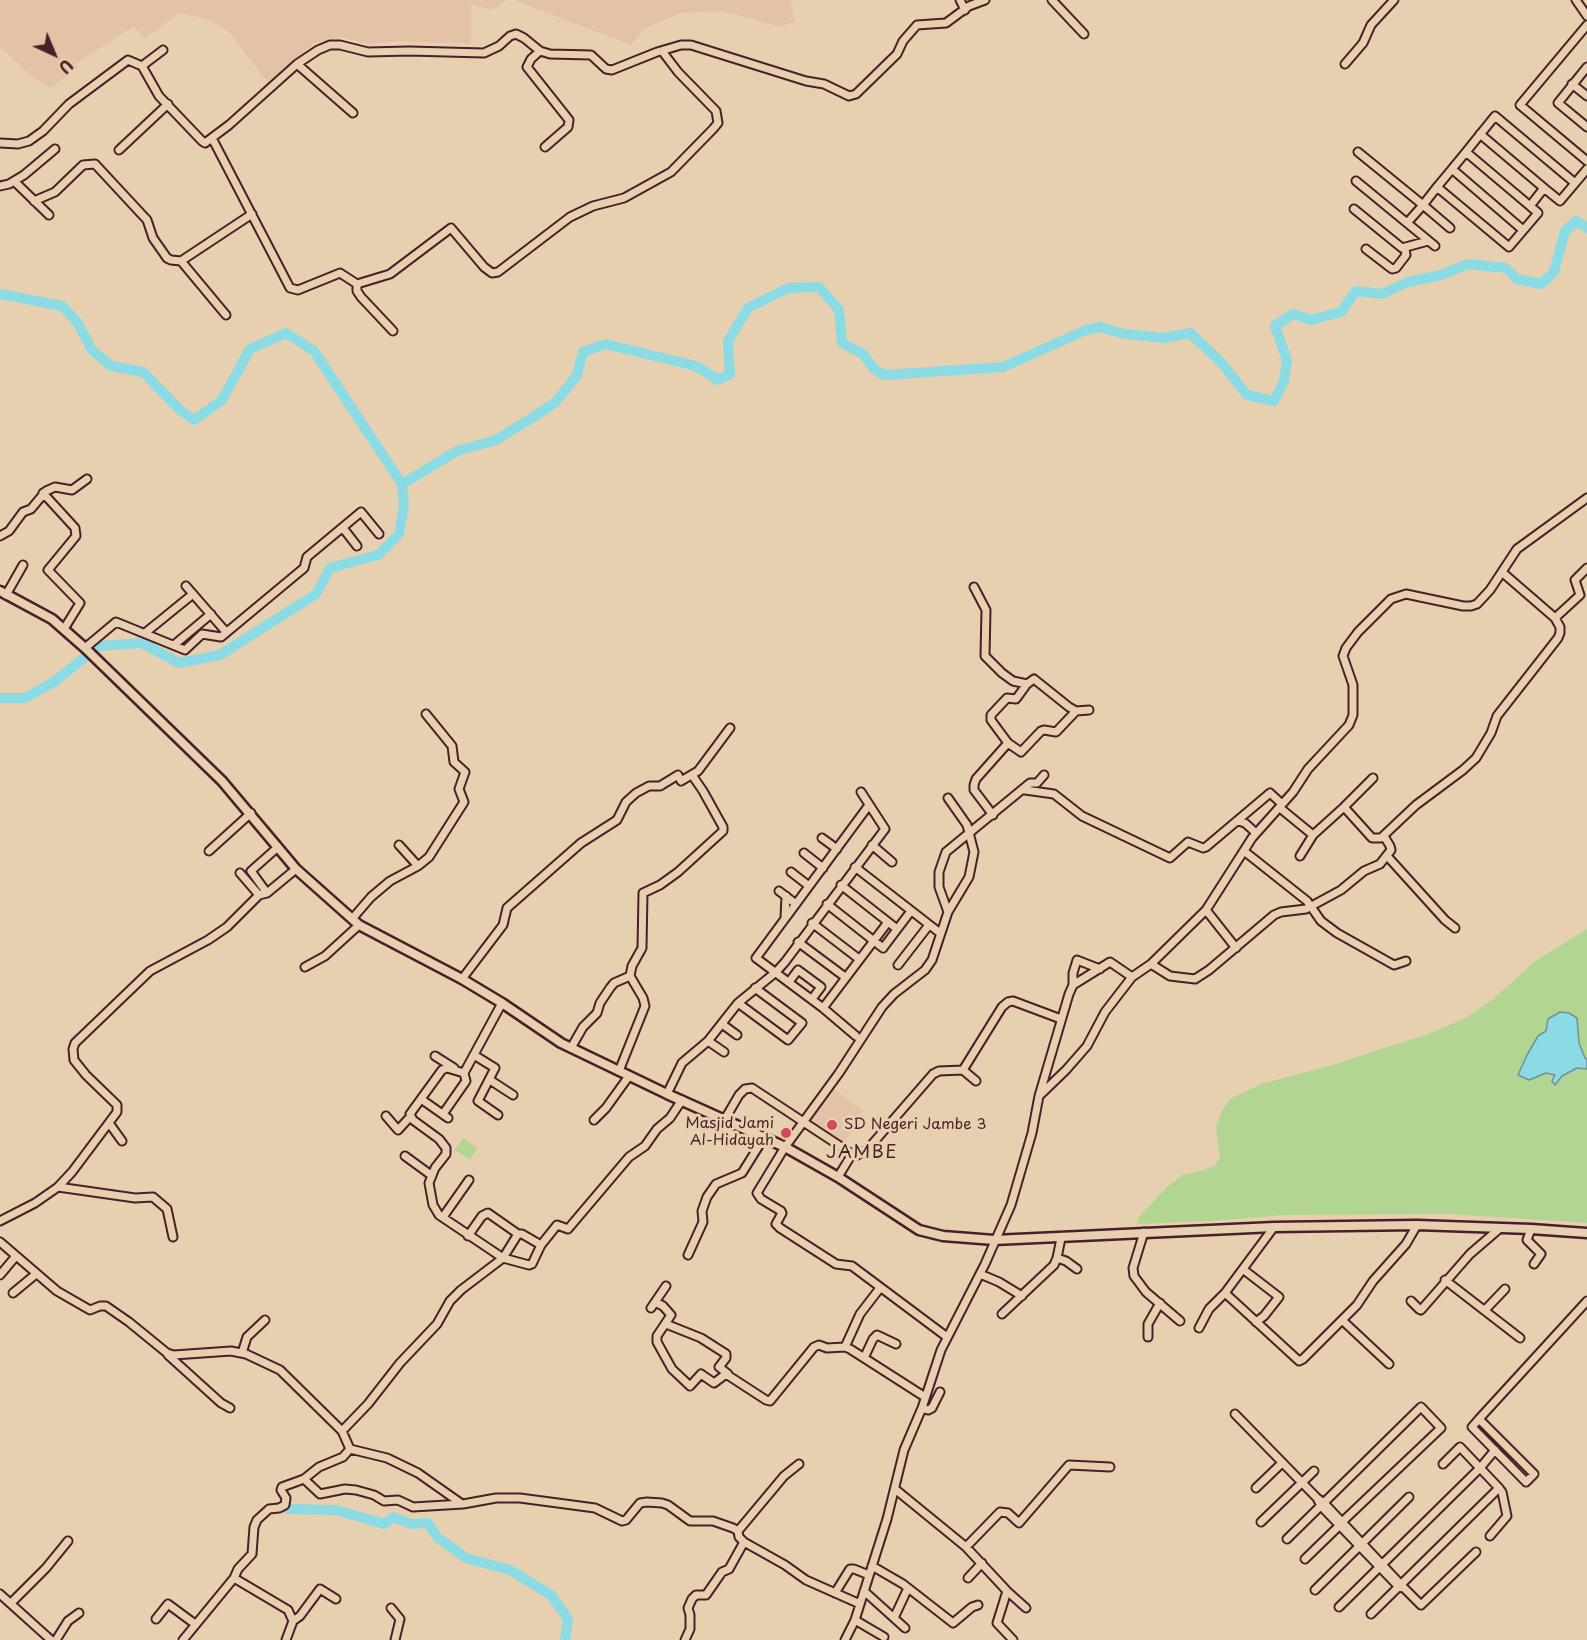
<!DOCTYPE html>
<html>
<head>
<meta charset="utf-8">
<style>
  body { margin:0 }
  #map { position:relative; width:1587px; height:1640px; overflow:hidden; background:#e7d0af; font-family:"Playpen Sans",sans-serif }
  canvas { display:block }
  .north { position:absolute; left:24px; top:24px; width:60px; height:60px; -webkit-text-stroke:4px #e7d0af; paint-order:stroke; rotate:136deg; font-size:16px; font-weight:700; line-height:24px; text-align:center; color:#4a1f2b }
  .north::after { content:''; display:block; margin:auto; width:21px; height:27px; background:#4a1f2b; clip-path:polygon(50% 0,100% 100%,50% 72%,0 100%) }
</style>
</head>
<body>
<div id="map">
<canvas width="1587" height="1640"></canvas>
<div class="north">U</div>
</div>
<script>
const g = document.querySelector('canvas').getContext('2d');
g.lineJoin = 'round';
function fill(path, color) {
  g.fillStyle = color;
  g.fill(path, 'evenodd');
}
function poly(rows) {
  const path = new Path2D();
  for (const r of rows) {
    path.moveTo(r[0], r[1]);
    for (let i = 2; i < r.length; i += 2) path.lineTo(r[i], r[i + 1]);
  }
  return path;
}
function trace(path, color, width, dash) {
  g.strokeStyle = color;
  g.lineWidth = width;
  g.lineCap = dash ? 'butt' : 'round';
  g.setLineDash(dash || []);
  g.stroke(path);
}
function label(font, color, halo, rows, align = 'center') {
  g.font = font + ' "Playpen Sans",sans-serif';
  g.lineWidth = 6;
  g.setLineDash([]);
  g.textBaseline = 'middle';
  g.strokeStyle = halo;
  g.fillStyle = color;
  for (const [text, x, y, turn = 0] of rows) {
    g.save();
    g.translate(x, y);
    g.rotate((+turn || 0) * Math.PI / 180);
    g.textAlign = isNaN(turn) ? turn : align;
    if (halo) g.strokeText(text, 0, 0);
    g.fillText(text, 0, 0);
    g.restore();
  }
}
fill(poly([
  [0,0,507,0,492,10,471,4,471,44,399,41,370,44,341,37,314,43,269,84,229,32,209,20,180,13,145,38,133,27,75,64,78,67,51,88,30,75,0,47],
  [514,0,790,0,795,21,780,27,723,11,680,13,644,29,631,45],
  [834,1089,863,1111,858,1118,861,1120,837,1151,803,1129]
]), '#e2c3a6');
fill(poly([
  [1587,929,1587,1223,1449,1214,1285,1215,1210,1221,1137,1224,1138,1218,1166,1188,1182,1175,1204,1170,1215,1165,1220,1157,1216,1127,1221,1112,1230,1099,1261,1084,1329,1066,1425,1035,1464,1019,1492,1000,1534,962],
  [463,1138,477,1148,470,1160,455,1150]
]), '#b2d691');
const water = poly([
  [1560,1012,1569,1013,1577,1018,1579,1043,1585,1058,1587,1059,1587,1069,1577,1068,1562,1076,1555,1085,1552,1081,1555,1075,1546,1073,1529,1080,1518,1075,1527,1055,1538,1036,1546,1031,1548,1019,1560,1012]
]);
fill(water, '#8bdbe5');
trace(water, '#71909b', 1.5);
trace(poly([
  [0,294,62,306,77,322,92,350,111,366,143,372,180,410,194,420,222,400,250,349,286,333,314,351,402,484,404,505,399,534,378,555,330,568,316,594,220,655,179,663,142,643,99,646,54,682,25,698,0,698],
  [402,484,457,451,496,440,535,416,556,402,577,375,583,352,605,344,696,366,718,380,730,374,728,341,748,308,788,288,819,287,839,310,842,343,863,354,873,368,884,375,1003,367,1086,330,1100,327,1125,334,1164,338,1190,333,1221,362,1247,395,1274,401,1284,381,1287,360,1275,326,1293,314,1311,320,1341,312,1356,291,1382,294,1408,282,1441,275,1468,264,1506,268,1517,279,1541,284,1554,272,1565,231,1576,221,1587,228],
  [288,1509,336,1510,384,1524,394,1517,411,1524,428,1523,437,1537,466,1558,510,1570,551,1595,568,1619,565,1640]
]), '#8bdbe5', 10);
const minor = poly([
  [960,0,965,10],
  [1052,0,1084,34],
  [1576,0,1587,16],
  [1587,25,1520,105,1587,161],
  [540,51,531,59,527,67,569,120,568,127,545,147],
  [297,64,353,113],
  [1345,64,1363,43,1371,25,1394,0],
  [142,66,163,50],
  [1587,67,1558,103,1587,127],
  [1572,84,1587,96],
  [1480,134,1544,188],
  [212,138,290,288,298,290,340,273,357,284],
  [0,143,18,144,29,141,43,131,69,104,128,60,142,66,159,96,202,141,205,143,229,125,297,64,318,50,330,45,340,45,368,52,409,51,484,53,499,46,510,36,516,34,524,38,540,51,550,54,591,55,606,69,612,70,657,52,681,45,691,45,806,81,824,84,849,96,856,94,897,54,903,41,917,25,946,23,969,6,985,0],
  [119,150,168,104],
  [1358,152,1423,205,1437,187,1509,247,1538,213,1530,206,1544,188,1560,201,1587,169],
  [1466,152,1495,116,1575,183],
  [1452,169,1466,152,1530,206],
  [14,181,49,215],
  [1356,181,1435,246],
  [0,186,9,184,24,175,55,149],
  [1437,187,1452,169,1523,230],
  [34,201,55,192,83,165,95,164,147,220,153,238,167,258,171,260,181,261,252,214],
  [1354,209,1402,248,1428,241],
  [1407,223,1423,205,1450,228],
  [1366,249,1392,269,1396,268,1406,255,1405,249],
  [181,261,226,315],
  [393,331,361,297,357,291,357,284,390,274,451,228,484,267,492,273,498,272,570,217,593,206,624,198,671,172,713,129,718,123,716,111,678,72,662,51],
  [43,493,75,528,76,536,48,570,80,603,64,629],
  [343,528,357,546],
  [0,536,9,531,23,512,31,509,46,491,55,487,72,490,87,479],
  [186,586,226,632],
  [974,587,986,610,985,656,1002,673,1013,681,1027,684],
  [6,595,23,565],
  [1555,618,1580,595,1575,580,1587,568],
  [145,633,193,594],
  [174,645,211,614],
  [85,648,116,622,185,650,202,634,221,637,304,568,307,557,361,512,379,534],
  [1076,711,1056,732,1044,730,1041,731,1021,752,1008,743,991,720,991,715,1007,698,1016,699,1027,684,1034,679,1069,707,1076,711,1089,710],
  [1025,790,1054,794,1082,816,1170,858,1188,842,1203,848,1206,847,1270,793,1282,804],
  [948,798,967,825,974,852,969,877,948,912],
  [869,805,756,958,823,1008,888,922],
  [1344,807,1373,778],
  [1280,808,1313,835],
  [993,815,974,790,974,785,976,779,1008,743],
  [1238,821,1245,823,1256,833],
  [822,838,837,849],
  [399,845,418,866],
  [872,845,892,862],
  [209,851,251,813],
  [1244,851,1307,901,1321,921,1337,933,1394,965,1406,961],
  [804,853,823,868],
  [1300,856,1313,835,1344,807,1372,838,1381,838,1416,805,1463,770,1476,758,1491,733,1497,716,1558,638,1560,633,1560,627,1555,618,1503,573],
  [1388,857,1445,920,1455,928],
  [855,867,940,933],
  [791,872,809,886],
  [240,873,259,895],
  [841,885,897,929],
  [779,891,796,904],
  [267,893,251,871,278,847],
  [827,904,883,948,911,911],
  [1206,910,1236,948],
  [785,917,786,896],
  [352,919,371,897,390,881,418,866,429,857,464,802,459,789,465,772,454,762,452,746,426,714],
  [812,923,859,959],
  [798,942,845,977],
  [1151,964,1170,976,1195,979,1209,970,1274,915,1281,912,1306,909,1341,890,1364,871,1380,864,1391,850,1390,846,1384,836],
  [898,965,929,925],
  [305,967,325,956,359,925],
  [462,979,503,925,507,908,581,843,617,820,626,802,636,793,649,786,660,786,678,775,681,781,698,771,730,728],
  [789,982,798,970,821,987,812,999],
  [1073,985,1073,973,1077,960,1100,969],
  [738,1003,788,1040,802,1023,755,988],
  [823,1008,856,1036],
  [722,1024,737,1035],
  [708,1041,724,1052],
  [571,1048,583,1027,597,1013,600,1003,610,988,614,983,630,976],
  [474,1055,495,1068,478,1101,498,1115],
  [435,1056,454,1068],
  [963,1070,1002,1007,1008,1002,1013,1001,1061,1019],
  [619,1071,645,1006,643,998,630,976,632,966,642,948,643,893,660,885,678,872,723,831,723,827,703,791,692,775],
  [464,1073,447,1068,442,1070,410,1114,413,1120,439,1139,446,1148,446,1154,435,1168,429,1183,433,1205,439,1215,503,1258,529,1265,532,1264,541,1245],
  [490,1080,513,1095],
  [667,1094,682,1063,708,1041,738,1003,776,972,785,962,885,829,861,792],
  [1039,1096,1069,994,1073,985,1110,962,1132,977],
  [421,1099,448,1118],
  [443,1114,466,1081,464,1073,502,1003],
  [386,1116,398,1130,410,1117],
  [725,1119,739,1095,745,1089,752,1088,852,1154],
  [594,1120,606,1108,629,1076],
  [109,1123,122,1141],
  [405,1156,431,1175],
  [838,1177,852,1154,857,1155,867,1150,933,1074,939,1071,963,1070,976,1081],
  [58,1187,135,1198,153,1197,167,1209,173,1237],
  [443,1217,469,1180],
  [0,1221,35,1203,58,1187,72,1172,117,1112,117,1105,86,1075,74,1060,73,1049,75,1043,150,971,208,940,227,927,259,895,267,893,296,869],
  [1274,1227,1225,1293,1299,1361,1303,1359,1357,1305,1373,1281,1406,1244,1417,1225],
  [1531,1229,1527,1240,1541,1254,1534,1264],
  [1144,1232,1133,1268,1134,1276,1146,1292,1180,1321],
  [468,1236,482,1216,488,1213,518,1234],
  [0,1242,57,1291,90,1310,100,1306,106,1306,129,1322,167,1353,174,1355,231,1351,246,1354,280,1370,342,1431,350,1449],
  [688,1255,703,1222,702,1211,707,1197,716,1184,742,1173,765,1136],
  [1057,1258,1066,1261,1077,1269],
  [1244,1270,1279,1297,1264,1316,1256,1322],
  [980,1274,999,1282,1022,1296],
  [0,1275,16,1256],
  [1445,1280,1520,1338],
  [13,1293,36,1274],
  [1411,1301,1419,1309,1421,1310,1470,1254,1499,1229],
  [655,1302,663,1306,671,1315,657,1336,657,1342,672,1369,690,1386,701,1374,714,1383,726,1374,766,1400,770,1401,814,1347,819,1345,827,1348,845,1347,850,1349,925,1397],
  [651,1308,666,1286],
  [1485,1310,1505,1289],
  [1002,1314,1054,1265,1057,1258,1061,1238],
  [1342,1320,1389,1364],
  [666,1324,701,1338,726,1354,726,1358,719,1367,728,1374],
  [1199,1328,1209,1309,1225,1293],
  [947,1337,852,1266,836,1264,780,1228,776,1224,782,1213,781,1211,761,1199,757,1193,785,1147,839,1073,882,1007,894,994,925,970,932,960,948,912,939,887,939,872,946,852,1030,783,1037,783,1044,775],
  [1148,1337,1148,1324,1160,1303],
  [845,1347,860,1314,880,1288],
  [242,1353,247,1337,265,1320],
  [168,1355,221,1403,230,1408],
  [864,1358,873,1339,877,1335,896,1344],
  [922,1408,928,1410,932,1408,940,1392],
  [1235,1414,1317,1498,1324,1503,1404,1588,1399,1587,1321,1506,1317,1498],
  [1479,1419,1534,1474,1526,1482,1472,1427,1479,1419],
  [1479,1419,1587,1301],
  [342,1431,368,1404,400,1363,437,1324,450,1301,461,1290,503,1258,518,1234,522,1234,541,1245,557,1225,568,1229,629,1157,645,1146,657,1129,670,1118,682,1100],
  [350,1449,387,1458,418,1473,462,1504],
  [304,1479,320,1494,345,1489,356,1490,374,1495,384,1501,398,1500,413,1507,463,1504,496,1498,520,1498,595,1508,622,1521,626,1520,640,1503,647,1502,662,1503,668,1505,690,1521,713,1521,733,1528,738,1531,739,1537,744,1542],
  [1256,1488,1282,1463],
  [895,1489,966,1547,1007,1591,1026,1608],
  [1261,1522,1314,1471],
  [738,1531,784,1476,799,1464],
  [1490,1536,1507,1516,1502,1492,1499,1488],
  [1287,1539,1421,1407,1441,1428,1342,1522],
  [966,1547,1000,1512,1008,1513,1019,1523,1069,1465,1110,1467],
  [1305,1559,1340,1525],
  [872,1566,903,1584,953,1623,972,1607,978,1605],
  [968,1578,982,1563],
  [1404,1588,1421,1605,1476,1552],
  [1315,1590,1409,1497],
  [864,1591,905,1628],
  [1007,1591,997,1623,1013,1640],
  [835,1593,850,1569,854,1569,869,1575],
  [0,1594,51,1640],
  [11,1603,46,1568,68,1541],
  [1339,1607,1480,1468,1460,1447,1443,1464],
  [391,1608,400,1619,395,1640],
  [1371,1614,1499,1488,1480,1468,1495,1450],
  [894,1618,908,1588],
  [156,1619,168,1604,195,1624],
  [855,1620,884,1637],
  [293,1621,300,1616,320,1589,336,1599],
  [56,1640,68,1621,79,1613],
  [183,1640,234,1578],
  [286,1640,293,1621,288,1610,234,1578,238,1569,252,1554,254,1527,257,1520,269,1509,279,1508,285,1505,286,1498,281,1490,282,1487,304,1479,319,1467,343,1457,350,1449],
  [685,1640,690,1629,690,1615,688,1608,692,1599,696,1595,706,1595,722,1572,729,1569,744,1542,785,1565,806,1580,860,1604],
  [845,1640,855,1620,887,1519,904,1450,922,1408,941,1350,985,1264,1011,1205,1032,1133,1039,1096,1066,1070,1087,1046,1105,1012,1132,977,1151,964,1206,910,1252,838,1293,792,1308,769,1349,725,1353,715,1353,685,1343,656,1346,648,1358,632,1391,599,1406,594,1463,606,1471,606,1477,604,1490,590,1517,549,1587,498]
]);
const tertiary = poly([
  [0,591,52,619,85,648,222,781,296,869,359,925,462,979,502,1003,561,1043,667,1094,785,1147,838,1177,919,1230,943,1236,994,1240,1274,1227,1417,1225,1531,1229,1587,1233]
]);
trace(minor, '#4a1f2b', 11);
trace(tertiary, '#4a1f2b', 13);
trace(minor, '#e7d0af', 7);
trace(tertiary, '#e7d0af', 8);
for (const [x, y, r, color] of [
  [832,1125,6,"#d1495b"],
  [786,1133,6,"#d1495b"]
]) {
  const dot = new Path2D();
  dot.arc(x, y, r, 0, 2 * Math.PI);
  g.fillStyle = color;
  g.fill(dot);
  trace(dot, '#e7d0af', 2);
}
label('15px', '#4a1f2b', '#e7d0af', [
  ["Masjid Jami",774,1124],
  ["Al-Hidayah",774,1141],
  ["SD Negeri Jambe 3",844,1125,"left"]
], 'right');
g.letterSpacing = '1.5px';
label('18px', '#4a1f2b', '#e7d0af', [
  ["JAMBE",862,1153]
]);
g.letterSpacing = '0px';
</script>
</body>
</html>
